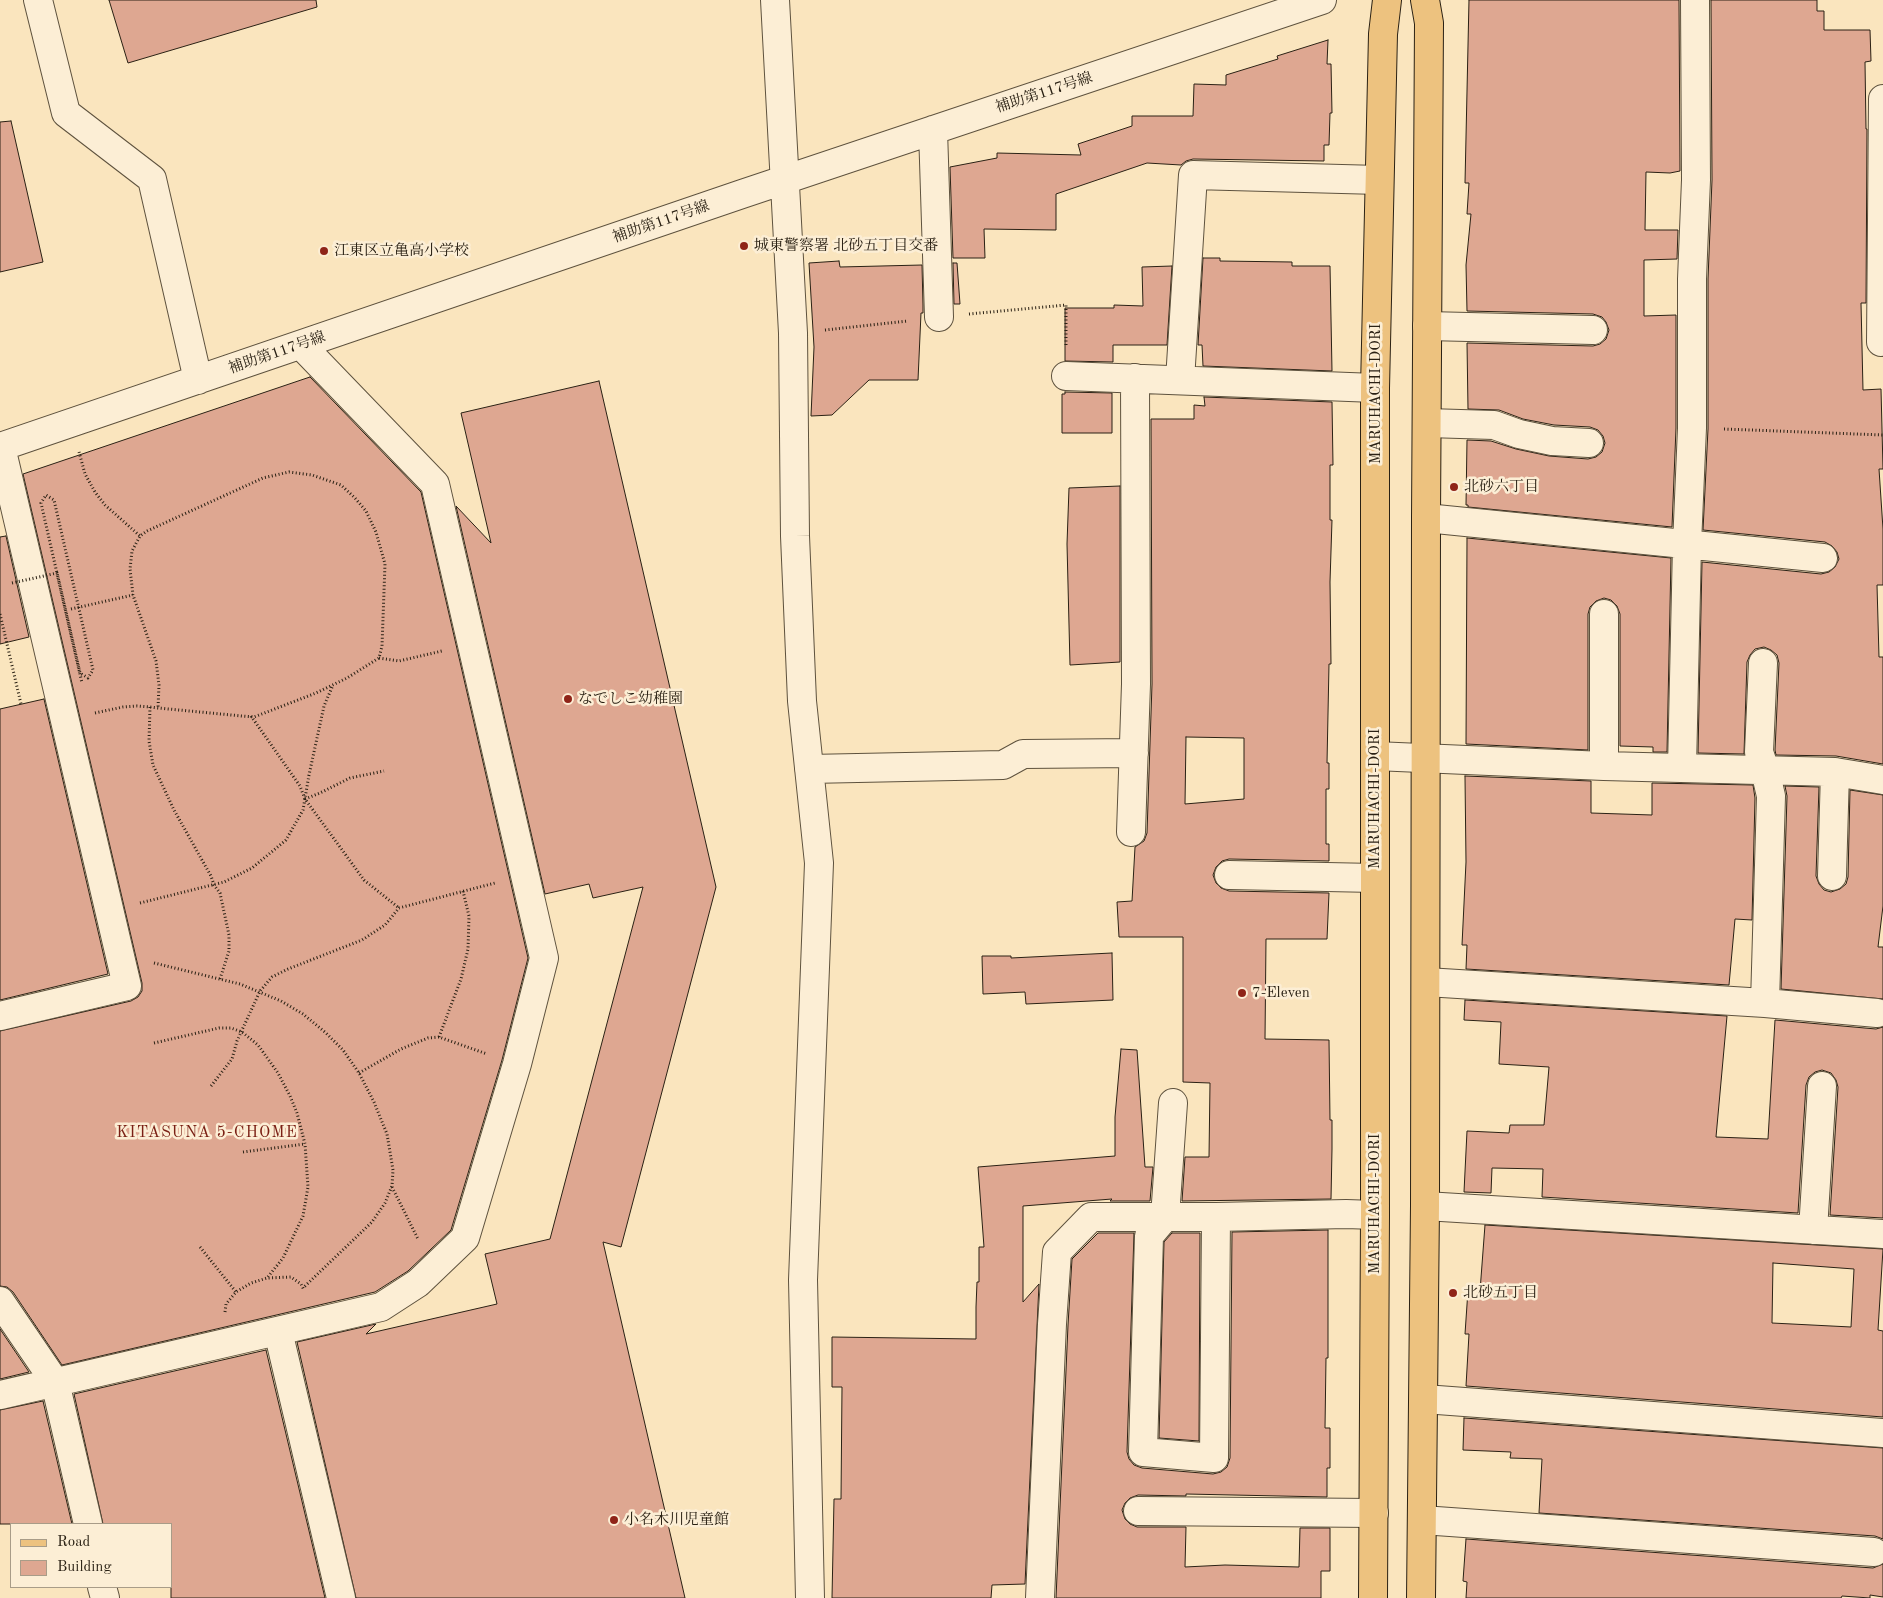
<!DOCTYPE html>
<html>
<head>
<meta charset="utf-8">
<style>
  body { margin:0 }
  #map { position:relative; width:1883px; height:1598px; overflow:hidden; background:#fae5be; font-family:"Old Standard TT",serif }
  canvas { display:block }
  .legend { position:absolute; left:10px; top:1523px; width:162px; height:65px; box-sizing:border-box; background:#fceed5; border:1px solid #a89c88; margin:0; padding:6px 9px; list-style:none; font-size:15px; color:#2a2114 }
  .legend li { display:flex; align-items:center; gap:10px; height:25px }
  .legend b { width:25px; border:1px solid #a89c88 }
</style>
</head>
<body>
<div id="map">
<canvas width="1883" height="1598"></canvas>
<ul class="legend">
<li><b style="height:6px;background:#edc27f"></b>Road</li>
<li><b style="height:14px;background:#dea791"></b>Building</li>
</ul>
</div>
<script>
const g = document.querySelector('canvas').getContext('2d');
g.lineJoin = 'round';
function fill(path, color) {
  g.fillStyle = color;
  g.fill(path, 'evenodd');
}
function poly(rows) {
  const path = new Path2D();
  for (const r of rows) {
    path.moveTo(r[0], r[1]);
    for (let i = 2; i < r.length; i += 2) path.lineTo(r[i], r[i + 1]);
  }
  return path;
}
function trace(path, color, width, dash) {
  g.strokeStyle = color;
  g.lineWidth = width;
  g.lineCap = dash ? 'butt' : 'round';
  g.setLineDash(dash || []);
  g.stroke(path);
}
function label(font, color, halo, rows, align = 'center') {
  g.font = font + ' "Old Standard TT","Noto Serif JP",serif';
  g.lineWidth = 5;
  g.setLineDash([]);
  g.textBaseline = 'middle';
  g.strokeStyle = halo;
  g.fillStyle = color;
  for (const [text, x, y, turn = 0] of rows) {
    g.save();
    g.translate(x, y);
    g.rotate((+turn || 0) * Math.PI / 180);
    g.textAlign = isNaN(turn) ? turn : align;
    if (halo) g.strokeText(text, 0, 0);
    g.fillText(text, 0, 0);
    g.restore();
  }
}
const building = poly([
  [109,0,316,0,317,7,128,63,109,0],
  [1469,0,1679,0,1680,171,1670,173,1646,172,1645,230,1678,230,1677,259,1644,260,1644,316,1676,315,1676,428,1672,527,1468,507,1468,505,1466,505,1467,440,1491,441,1516,449,1549,456,1588,459,1596,457,1602,452,1605,443,1603,436,1598,430,1590,427,1554,425,1523,419,1499,410,1468,409,1467,343,1593,346,1600,344,1606,339,1609,330,1606,322,1602,317,1593,314,1467,311,1466,265,1471,214,1467,214,1469,183,1465,183,1469,0],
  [1711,0,1817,0,1817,11,1824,11,1824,30,1870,30,1871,61,1865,62,1866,129,1867,129,1866,303,1861,303,1863,390,1881,389,1883,469,1879,469,1883,529,1883,585,1877,585,1879,657,1883,657,1883,764,1836,756,1776,755,1775,750,1779,663,1777,655,1771,650,1764,647,1755,649,1750,655,1747,662,1744,754,1698,753,1702,562,1821,574,1829,572,1835,567,1839,559,1837,552,1832,546,1825,542,1703,530,1708,429,1708,279,1712,180,1711,0],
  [1328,40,1327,64,1331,64,1332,113,1330,113,1329,145,1324,145,1324,161,1193,159,1186,161,1181,165,1147,163,1056,194,1056,230,984,229,985,258,953,258,950,167,997,158,997,153,1081,155,1078,144,1132,126,1132,116,1193,116,1194,84,1226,85,1226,75,1278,59,1277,56,1328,40],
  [11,121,43,262,0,272,0,122,11,121],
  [1203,258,1220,258,1220,261,1292,262,1292,266,1330,266,1332,371,1203,366,1202,345,1198,345,1203,258],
  [839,261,840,267,922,265,923,305,923,313,921,313,918,380,869,380,832,415,811,416,814,347,809,263,839,261],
  [953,263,957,263,960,304,954,304,953,263],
  [1172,266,1167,345,1113,345,1113,362,1065,361,1065,308,1114,308,1114,305,1143,306,1142,267,1172,266],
  [310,377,421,492,528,958,502,1060,451,1230,408,1271,375,1292,62,1365,13,1292,7,1287,0,1286,0,1031,131,1001,138,997,142,991,142,983,23,474,310,377],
  [599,381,716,887,621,1247,603,1242,685,1598,356,1598,297,1342,376,1324,366,1334,497,1304,485,1254,550,1239,643,887,593,898,589,884,545,894,456,506,491,543,461,413,599,381],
  [1065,392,1112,393,1112,433,1062,433,1062,394,1065,394,1065,392],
  [1204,397,1332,402,1333,465,1330,465,1330,520,1332,520,1330,582,1331,664,1329,664,1327,763,1329,763,1329,789,1326,789,1326,844,1329,844,1329,861,1229,859,1222,861,1216,867,1213,875,1216,883,1221,888,1229,891,1329,893,1327,939,1266,939,1265,1039,1329,1040,1330,1120,1332,1120,1332,1149,1331,1199,1182,1201,1185,1157,1209,1157,1210,1083,1183,1082,1183,937,1119,937,1117,902,1132,901,1135,847,1144,841,1147,833,1152,684,1151,419,1194,419,1194,405,1205,406,1204,397],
  [1186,737,1244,738,1244,799,1185,804,1186,737],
  [1120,486,1120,662,1070,665,1067,544,1069,488,1120,486],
  [6,536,29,637,0,644,0,537,6,536],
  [1467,538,1671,558,1667,752,1653,752,1653,747,1620,746,1620,614,1617,606,1611,600,1604,598,1596,601,1590,607,1588,614,1588,750,1466,744,1467,538],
  [44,699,108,974,0,1000,0,709,44,699],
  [1465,776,1591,781,1591,813,1652,815,1652,783,1753,785,1755,798,1752,920,1735,919,1729,985,1466,969,1467,945,1462,945,1466,862,1465,776],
  [1785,786,1819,787,1816,876,1819,884,1824,890,1831,892,1840,889,1846,884,1848,877,1850,790,1883,795,1883,906,1878,947,1883,947,1883,999,1781,989,1787,796,1785,786],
  [1112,953,1113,1000,1026,1004,1025,992,983,994,982,956,1011,956,1011,958,1112,953],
  [1465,1000,1727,1016,1716,1137,1768,1139,1775,1020,1876,1029,1883,1027,1883,1218,1830,1215,1838,1087,1836,1080,1831,1073,1822,1070,1815,1072,1809,1077,1806,1085,1798,1213,1542,1197,1543,1169,1492,1168,1491,1193,1464,1192,1467,1131,1509,1133,1510,1125,1544,1125,1549,1067,1499,1064,1501,1022,1464,1020,1465,1000],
  [1121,1049,1137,1050,1145,1167,1153,1167,1150,1201,1110,1201,1112,1199,1023,1206,1023,1302,1039,1284,1025,1584,992,1585,991,1598,832,1598,834,1499,841,1499,842,1387,832,1387,832,1337,976,1339,976,1307,977,1282,979,1282,979,1247,984,1247,978,1167,1115,1156,1115,1117,1121,1049],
  [1485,1225,1883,1249,1878,1330,1883,1331,1883,1417,1466,1386,1469,1334,1465,1334,1468,1290,1480,1291,1485,1225],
  [1773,1263,1854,1269,1851,1327,1772,1323,1773,1263],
  [1328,1230,1328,1358,1326,1358,1325,1428,1330,1428,1330,1468,1327,1468,1327,1497,1186,1494,1186,1496,1138,1495,1130,1498,1125,1503,1122,1510,1125,1519,1130,1524,1137,1527,1186,1527,1185,1567,1225,1565,1299,1567,1300,1528,1330,1528,1330,1571,1321,1571,1321,1598,1056,1598,1068,1325,1072,1259,1098,1233,1134,1233,1127,1452,1129,1459,1134,1465,1142,1468,1213,1474,1221,1472,1227,1467,1230,1458,1232,1232,1328,1230],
  [1172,1233,1200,1233,1199,1441,1159,1438,1164,1242,1172,1233],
  [0,1329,29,1372,0,1379,0,1329],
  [266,1350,325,1598,171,1598,171,1524,103,1524,74,1394,266,1350],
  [43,1401,72,1524,0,1524,0,1410,43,1401],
  [1464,1418,1883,1448,1883,1539,1875,1536,1539,1513,1542,1459,1510,1458,1511,1452,1463,1450,1464,1418],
  [1466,1539,1873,1568,1883,1564,1883,1597,1870,1595,1870,1598,1842,1596,1841,1598,1466,1598,1467,1582,1463,1581,1466,1539]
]);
fill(building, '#dea791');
trace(building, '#2a2114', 1);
const minor = poly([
  [38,0,66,113,152,179,198,380],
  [775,0,793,333,795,536,802,701,819,863,803,1280,810,1598],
  [933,130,939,317],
  [1427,326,1593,330],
  [1881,342,1883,99],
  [1066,376,1375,388],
  [1180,380,1193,175,1379,180],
  [1427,423,1494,425,1519,434,1552,441,1589,443],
  [0,447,742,194,1322,0],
  [1426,518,1823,558],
  [1763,663,1759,752,1765,770,1771,796,1765,1003],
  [1375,756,1604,766,1835,772,1883,780],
  [1604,766,1604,614],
  [1682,768,1687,545,1692,428,1692,279,1696,180,1695,0],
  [809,769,1003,765,1023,754,1134,753],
  [1131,832,1136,684,1135,378],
  [1229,875,1375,878],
  [1832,876,1835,772],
  [1426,982,1765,1003,1877,1013],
  [0,1016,127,986,1,447],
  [1173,1103,1165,1217,1149,1236,1143,1452,1214,1458,1216,1217],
  [1425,1206,1883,1234],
  [1813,1230,1822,1086],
  [0,1301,55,1382,88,1524],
  [278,1331,341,1598],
  [0,1395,381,1307,418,1283,465,1238,517,1064,544,958,435,484,301,345],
  [1424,1399,1883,1433],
  [1138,1511,1374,1513],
  [1422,1520,1874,1552],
  [102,1587,105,1598],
  [1040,1598,1052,1324,1057,1252,1091,1217,1216,1217,1346,1214,1375,1215]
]);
const major = poly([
  [1373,1598,1375,1215,1375,388,1383,34,1387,0],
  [1421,1598,1425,1206,1426,518,1429,23,1425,0]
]);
trace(minor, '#5e523e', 30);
trace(major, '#2a2114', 30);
trace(poly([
  [969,314,1066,305,1066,345],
  [825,330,908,321],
  [1724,429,1883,435],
  [79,452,85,474,95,492,105,505,140,536],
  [71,609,133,595],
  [0,614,21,704],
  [379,658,399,661,442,651],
  [150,707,149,741,153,765,174,810,211,876,214,885,220,893,229,935,229,951,220,979],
  [95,713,123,707,137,706,150,707,158,708,242,716,254,717,316,693,347,678,379,658,382,646,385,564,376,532,366,511,355,498,341,485,312,475,289,472,263,478,147,531,140,536,132,551,130,569,133,595,156,661,159,685,158,708],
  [251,716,300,786,305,799,364,880,399,908],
  [305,799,320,793,350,778,384,771],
  [140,903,224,882,252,868,286,840,303,810,309,775,324,706,333,685],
  [154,963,240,984,281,1001,303,1014,326,1033,343,1050,359,1073,374,1102,387,1134,393,1170,392,1186,385,1203,372,1222,303,1288],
  [439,1037,461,979,468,949,469,916,463,891],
  [154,1043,219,1028,231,1028,242,1032,258,1045,278,1073,290,1096,297,1113,305,1144,308,1187,303,1216,283,1258,267,1278],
  [359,1073,401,1049,428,1038,439,1037,487,1054],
  [211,1086,232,1059,237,1041,260,991,272,977,288,969,362,940,385,925,399,908,495,883],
  [243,1152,305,1144],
  [392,1187,418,1239],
  [200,1247,236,1292],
  [225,1312,226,1304,236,1292,251,1283,267,1278,291,1277,301,1284,304,1290]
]), '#2a2114', 3, [1, 2.5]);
trace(minor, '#fceed5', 28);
trace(major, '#edc27f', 28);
trace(poly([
  [12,583,57,573,80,673,88,678,93,670,54,500,46,495,41,503,82,683]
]), '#2a2114', 3, [1, 2.5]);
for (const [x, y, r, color] of [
  [744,246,5,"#8f2418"],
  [324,251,5,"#8f2418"],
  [1454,487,5,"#8f2418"],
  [568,699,5,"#8f2418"],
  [1242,993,5,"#8f2418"],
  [1453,1293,5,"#8f2418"],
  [614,1520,5,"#8f2418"]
]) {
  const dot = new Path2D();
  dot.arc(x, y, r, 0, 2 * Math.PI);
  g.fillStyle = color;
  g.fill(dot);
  trace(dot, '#fceed5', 2);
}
label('15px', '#2a2114', '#fceed5', [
  ["補助第117号線",1044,93,-18],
  ["補助第117号線",661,222,-19],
  ["補助第117号線",277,353,-19],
  ["MARUHACHI-DORI",1376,394,-90],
  ["MARUHACHI-DORI",1375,799,-90],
  ["MARUHACHI-DORI",1375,1204,-90]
]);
label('15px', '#2a2114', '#fceed5', [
  ["城東警察署 北砂五丁目交番",754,246],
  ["江東区立亀高小学校",334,251],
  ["北砂六丁目",1464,487],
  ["なでしこ幼稚園",578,699],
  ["7-Eleven",1252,993],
  ["北砂五丁目",1463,1293],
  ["小名木川児童館",624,1520]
], 'left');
g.letterSpacing = '1px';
label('16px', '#7a1f14', '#fceed5', [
  ["KITASUNA 5-CHOME",207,1133]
]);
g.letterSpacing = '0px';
</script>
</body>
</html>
